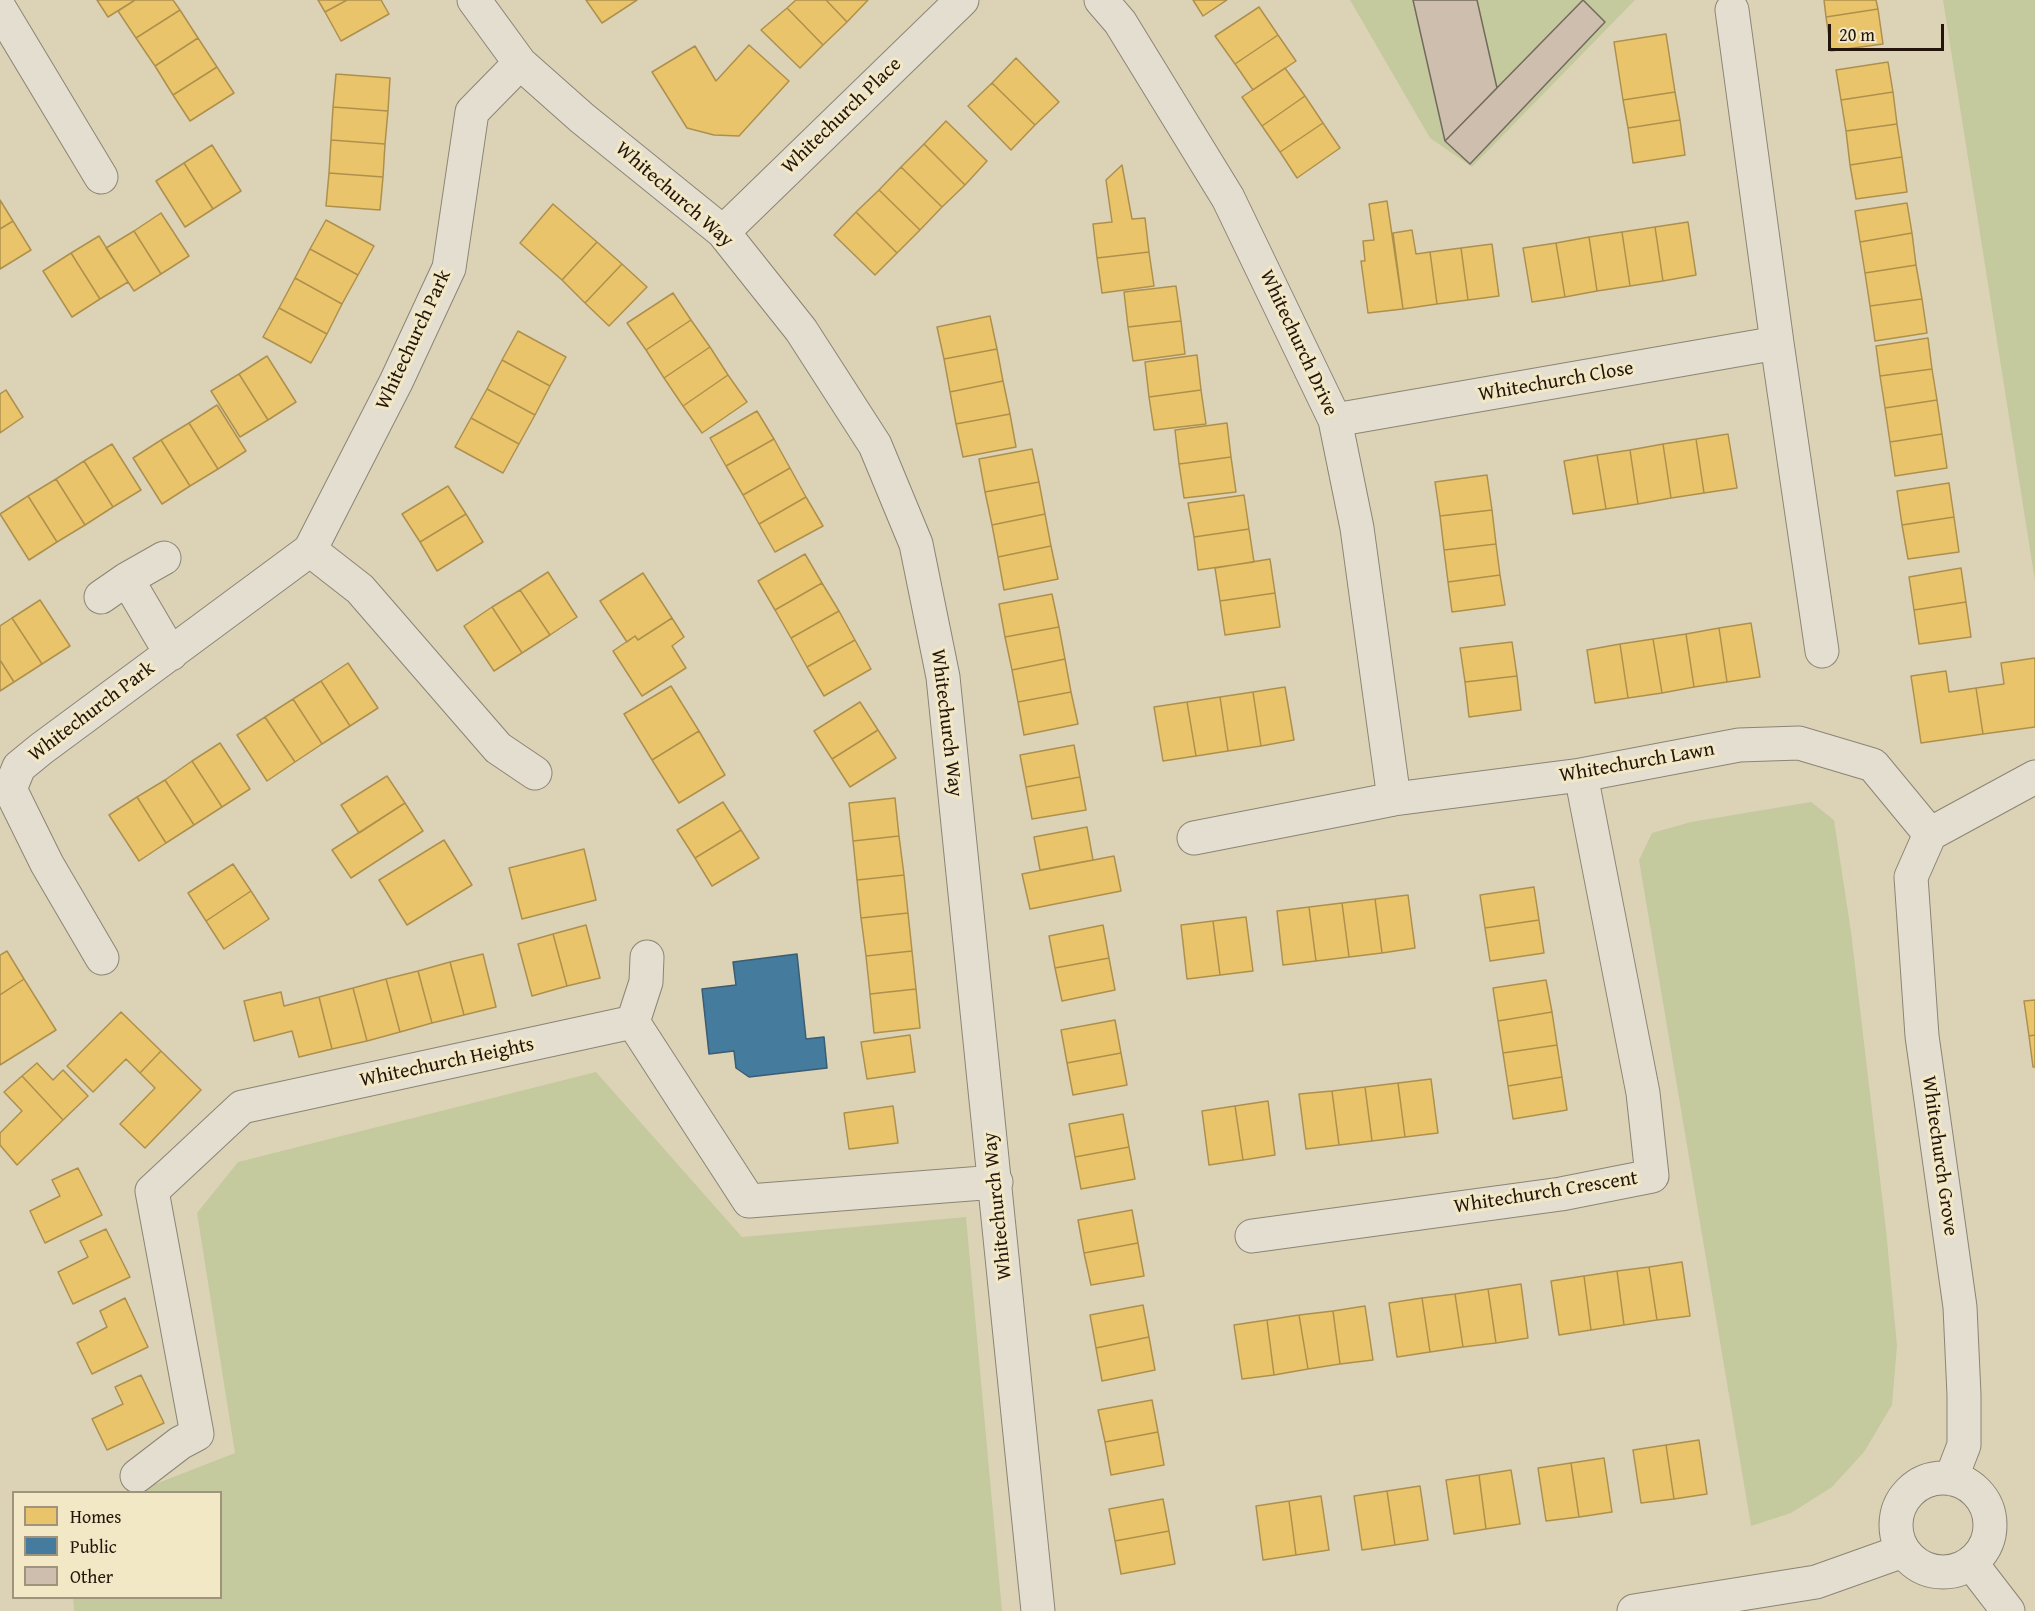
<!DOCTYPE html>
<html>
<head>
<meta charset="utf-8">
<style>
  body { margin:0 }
  #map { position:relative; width:2035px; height:1611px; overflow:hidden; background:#dcd3b7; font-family:"Gentium Book Plus",serif }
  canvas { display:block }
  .legend { position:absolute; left:12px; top:1491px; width:210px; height:108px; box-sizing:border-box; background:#f2e8c6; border:2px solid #9f947b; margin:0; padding:8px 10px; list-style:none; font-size:18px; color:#23150b }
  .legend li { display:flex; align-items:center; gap:12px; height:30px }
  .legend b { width:30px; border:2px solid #9f947b }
  .scale { position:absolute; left:1828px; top:24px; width:116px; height:27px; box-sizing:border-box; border:3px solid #23150b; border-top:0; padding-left:8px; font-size:18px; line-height:21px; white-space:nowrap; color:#23150b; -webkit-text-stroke:4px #f2e8c6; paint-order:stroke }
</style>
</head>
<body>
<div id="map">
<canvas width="2035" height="1611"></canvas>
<ul class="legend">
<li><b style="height:16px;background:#e9c46a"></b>Homes</li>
<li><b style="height:16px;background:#457b9d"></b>Public</li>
<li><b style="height:16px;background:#cebeae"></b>Other</li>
</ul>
<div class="scale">20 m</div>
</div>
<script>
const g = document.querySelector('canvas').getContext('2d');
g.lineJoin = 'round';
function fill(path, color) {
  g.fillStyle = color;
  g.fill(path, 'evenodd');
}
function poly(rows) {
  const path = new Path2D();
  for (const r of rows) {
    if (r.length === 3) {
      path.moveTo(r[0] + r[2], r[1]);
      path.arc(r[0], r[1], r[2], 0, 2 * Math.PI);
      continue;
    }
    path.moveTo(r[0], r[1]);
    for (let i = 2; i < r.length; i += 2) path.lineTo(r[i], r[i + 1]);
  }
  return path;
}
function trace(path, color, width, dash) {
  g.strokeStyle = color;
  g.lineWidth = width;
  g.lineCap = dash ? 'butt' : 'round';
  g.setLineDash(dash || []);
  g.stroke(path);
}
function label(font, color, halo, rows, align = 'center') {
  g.font = font + ' "Gentium Book Plus",serif';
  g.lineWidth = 6;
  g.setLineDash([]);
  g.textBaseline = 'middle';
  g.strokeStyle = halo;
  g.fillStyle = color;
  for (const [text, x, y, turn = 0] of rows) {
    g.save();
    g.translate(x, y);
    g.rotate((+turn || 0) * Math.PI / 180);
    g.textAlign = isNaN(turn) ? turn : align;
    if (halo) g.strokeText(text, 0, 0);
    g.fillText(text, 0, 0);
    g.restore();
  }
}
fill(poly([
  [1350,0,1635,0,1472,167,1430,138],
  [1943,0,2035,0,2035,581],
  [1811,802,1834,820,1851,932,1886,1230,1897,1346,1892,1405,1864,1452,1832,1487,1791,1513,1751,1526,1639,860,1652,833,1691,822],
  [596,1072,742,1237,966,1217,1002,1611,74,1611,73,1598,220,1598,220,1492,135,1492,235,1453,197,1213,238,1162]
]), '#c5c99e');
const homes = poly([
  [97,0,135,0,108,17,97,0],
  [135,0,173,0,180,10,136,38,118,11,135,0],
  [318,0,347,0,325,12,318,0],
  [347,0,381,0,389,14,341,41,325,12,347,0],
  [586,0,637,0,602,23,586,0],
  [796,0,826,0,847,22,823,45,787,8,796,0],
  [826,0,868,0,847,22,826,0],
  [1193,0,1227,0,1203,16,1193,0],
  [1824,0,1876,0,1878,9,1826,17,1824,0],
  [1259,7,1278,35,1235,64,1215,36,1259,7],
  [787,8,823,45,800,68,761,30,787,8],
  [1878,9,1883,44,1831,51,1826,17,1878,9],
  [180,10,198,38,155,66,136,38,180,10],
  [1666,34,1675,92,1623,100,1614,42,1666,34],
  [1278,35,1296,61,1253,90,1235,64,1278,35],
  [198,38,217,67,173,95,155,66,198,38],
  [749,45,789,81,739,136,714,135,687,128,652,72,695,46,716,81,749,45],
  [1016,58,1059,102,1035,125,992,83,1016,58],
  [1888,62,1893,92,1841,100,1836,70,1888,62],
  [217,67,234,93,190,121,173,95,217,67],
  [1285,68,1305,96,1262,126,1242,97,1285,68],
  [336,74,390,78,388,111,333,107,336,74],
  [992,83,1035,125,1011,150,968,106,992,83],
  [1675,92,1680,120,1628,128,1623,100,1675,92],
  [1893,92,1897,124,1846,131,1841,100,1893,92],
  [1305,96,1323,123,1280,152,1262,126,1305,96],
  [333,107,388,111,385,144,331,140,333,107],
  [1680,120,1685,155,1633,163,1628,128,1680,120],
  [946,121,987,161,965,185,924,144,946,121],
  [1323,123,1340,148,1297,178,1280,152,1323,123],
  [1897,124,1902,157,1850,165,1846,131,1897,124],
  [331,140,385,144,383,177,329,173,331,140],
  [924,144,965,185,942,207,901,167,924,144],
  [212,145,241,191,213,209,184,163,212,145],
  [1902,157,1907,192,1856,199,1850,165,1902,157],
  [184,163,213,209,185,227,156,181,184,163],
  [1122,165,1132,219,1145,218,1149,252,1097,258,1093,224,1112,222,1106,180,1122,165],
  [901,167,942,207,920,230,879,190,901,167],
  [329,173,383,177,380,210,326,206,329,173],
  [879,190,920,230,897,253,856,212,879,190],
  [0,200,13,221,0,229,0,200],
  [1387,201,1403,309,1368,313,1361,261,1365,261,1363,241,1374,240,1369,204,1387,201],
  [1907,203,1912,233,1860,242,1855,211,1907,203],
  [553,204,597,242,562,280,520,243,553,204],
  [856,212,897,253,875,275,834,235,856,212],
  [161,213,189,256,161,274,134,231,161,213],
  [326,220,374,246,358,275,310,249,326,220],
  [13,221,31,250,0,269,0,229,13,221],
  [1688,222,1696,275,1663,281,1655,227,1688,222],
  [1655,227,1663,281,1630,286,1622,232,1655,227],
  [1412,230,1416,254,1430,252,1437,304,1403,309,1393,233,1412,230],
  [134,231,161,274,134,291,106,248,134,231],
  [1622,232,1630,286,1597,291,1589,237,1622,232],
  [1912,233,1916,265,1865,273,1860,242,1912,233],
  [99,236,128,282,100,299,71,253,99,236],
  [1589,237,1597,291,1565,297,1556,243,1589,237],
  [597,242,622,264,585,303,562,280,597,242],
  [1556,243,1565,297,1532,302,1523,248,1556,243],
  [1492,244,1499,296,1468,300,1461,248,1492,244],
  [1461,248,1468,300,1437,304,1430,252,1461,248],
  [310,249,358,275,342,304,295,278,310,249],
  [1149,252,1154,286,1102,293,1097,258,1149,252],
  [71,253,100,299,72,317,43,271,71,253],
  [622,264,647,287,609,326,585,303,622,264],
  [1916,265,1922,299,1870,306,1865,273,1916,265],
  [295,278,342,304,327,334,279,308,295,278],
  [1176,286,1181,321,1128,327,1124,292,1176,286],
  [673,293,691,320,646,350,627,323,673,293],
  [1922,299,1927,333,1875,341,1870,306,1922,299],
  [279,308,327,334,311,363,263,337,279,308],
  [990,316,997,349,944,359,937,327,990,316],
  [691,320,710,347,664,378,646,350,691,320],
  [1181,321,1185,354,1133,361,1128,327,1181,321],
  [518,331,566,357,550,386,502,360,518,331],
  [1928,338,1932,369,1880,376,1876,346,1928,338],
  [710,347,728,375,683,406,664,378,710,347],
  [997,349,1003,381,950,392,944,359,997,349],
  [1197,355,1201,390,1149,397,1145,362,1197,355],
  [267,356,296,402,268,420,239,374,267,356],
  [502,360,550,386,535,415,487,389,502,360],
  [1932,369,1937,400,1885,408,1880,376,1932,369],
  [239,374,268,420,240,437,211,391,239,374],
  [728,375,747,402,702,433,683,406,728,375],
  [1003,381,1010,414,956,424,950,392,1003,381],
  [487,389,535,415,519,444,471,418,487,389],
  [6,390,23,417,0,433,0,394,6,390],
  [1201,390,1206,424,1154,430,1149,397,1201,390],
  [1937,400,1942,434,1890,442,1885,408,1937,400],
  [217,405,246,451,218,469,189,423,217,405],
  [757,411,774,439,726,466,710,438,757,411],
  [1010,414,1016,447,963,457,956,424,1010,414],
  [471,418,519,444,503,473,455,447,471,418],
  [189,423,218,469,190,486,161,440,189,423],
  [1227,423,1231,457,1179,464,1175,430,1227,423],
  [1728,434,1737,488,1704,493,1696,439,1728,434],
  [1942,434,1947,468,1895,476,1890,442,1942,434],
  [774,439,790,468,743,495,726,466,774,439],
  [1696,439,1704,493,1671,498,1663,444,1696,439],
  [161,440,190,486,162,504,133,458,161,440],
  [112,444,141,490,113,507,84,461,112,444],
  [1663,444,1671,498,1638,504,1630,450,1663,444],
  [1032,449,1039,482,985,492,979,459,1032,449],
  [1630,450,1638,504,1606,509,1597,455,1630,450],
  [1597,455,1606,509,1573,514,1564,461,1597,455],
  [1231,457,1236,492,1184,498,1179,464,1231,457],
  [84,461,113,507,85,525,56,479,84,461],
  [790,468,806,497,759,524,743,495,790,468],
  [1487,475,1492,510,1440,516,1435,482,1487,475],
  [56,479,85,525,57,542,28,496,56,479],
  [1039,482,1045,514,992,525,985,492,1039,482],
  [1949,483,1954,517,1902,525,1897,491,1949,483],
  [448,486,466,514,420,542,402,514,448,486],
  [1244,495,1249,529,1194,537,1188,503,1244,495],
  [28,496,57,542,29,560,0,514,28,496],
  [806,497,823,526,775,552,759,524,806,497],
  [1492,510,1496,544,1444,550,1440,516,1492,510],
  [466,514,483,542,437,571,420,542,466,514],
  [1045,514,1051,546,998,557,992,525,1045,514],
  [1954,517,1959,552,1908,559,1902,525,1954,517],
  [1249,529,1254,562,1198,570,1194,537,1249,529],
  [1496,544,1500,575,1448,582,1444,550,1496,544],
  [1051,546,1058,579,1004,590,998,557,1051,546],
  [805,554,822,583,775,610,758,581,805,554],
  [1270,559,1275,593,1220,601,1215,568,1270,559],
  [1961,568,1966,602,1914,610,1909,577,1961,568],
  [548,572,577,617,550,635,520,590,548,572],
  [643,573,672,618,638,640,635,636,627,642,600,601,643,573],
  [1500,575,1505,605,1452,612,1448,582,1500,575],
  [822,583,839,611,791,638,775,610,822,583],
  [520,590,550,635,522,653,492,607,520,590],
  [1275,593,1280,627,1225,635,1220,601,1275,593],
  [1052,594,1059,627,1005,637,999,604,1052,594],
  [40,600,70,646,42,664,12,618,40,600],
  [1966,602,1971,637,1919,644,1914,610,1966,602],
  [492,607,522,653,494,671,464,626,492,607],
  [839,611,855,640,807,667,791,638,839,611],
  [12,618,42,664,14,682,0,660,0,626,12,618],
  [672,618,684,637,672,646,686,668,642,696,613,651,635,636,638,640,672,618],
  [1751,623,1760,677,1727,682,1719,628,1751,623],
  [1059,627,1065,659,1012,670,1005,637,1059,627],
  [1719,628,1727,682,1694,687,1686,634,1719,628],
  [1686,634,1694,687,1662,693,1653,639,1686,634],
  [1653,639,1662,693,1628,698,1620,644,1653,639],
  [855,640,871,669,824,696,807,667,855,640],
  [1512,642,1517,676,1465,682,1460,648,1512,642],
  [1620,644,1628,698,1595,703,1587,650,1620,644],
  [2035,658,2035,727,1983,734,1976,688,2004,684,2001,663,2035,658],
  [1065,659,1071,692,1018,702,1012,670,1065,659],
  [0,660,14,682,0,691,0,660],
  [348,663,378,708,350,726,321,681,348,663],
  [1946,671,1949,692,1976,688,1983,734,1921,743,1911,676,1946,671],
  [1517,676,1521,710,1469,717,1465,682,1517,676],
  [321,681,350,726,322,744,293,699,321,681],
  [671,686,699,731,652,760,624,714,671,686],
  [1285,687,1294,740,1261,746,1253,692,1285,687],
  [1071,692,1078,724,1024,735,1018,702,1071,692],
  [1253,692,1261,746,1228,751,1220,697,1253,692],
  [1220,697,1228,751,1196,756,1187,702,1220,697],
  [293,699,322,744,295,762,265,717,293,699],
  [860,702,878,730,832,759,814,731,860,702],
  [1187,702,1196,756,1163,761,1154,707,1187,702],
  [265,717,295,762,267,781,237,735,265,717],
  [878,730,896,758,850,787,832,759,878,730],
  [699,731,725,775,679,803,652,760,699,731],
  [220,743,250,789,222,807,192,761,220,743],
  [1074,745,1080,777,1026,787,1020,755,1074,745],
  [192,761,222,807,194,825,165,780,192,761],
  [387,776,405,803,359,833,341,805,387,776],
  [1080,777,1086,810,1032,819,1026,787,1080,777],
  [165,780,194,825,166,843,137,797,165,780],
  [137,797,166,843,139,861,109,815,137,797],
  [895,798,899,836,853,841,849,803,895,798],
  [723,802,741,830,695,858,677,830,723,802],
  [405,803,423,831,351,878,332,850,405,803],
  [1087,827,1093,860,1040,870,1034,837,1087,827],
  [741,830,759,858,712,886,695,858,741,830],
  [899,836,904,875,857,880,853,841,899,836],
  [444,840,472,885,407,925,379,880,444,840],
  [584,849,596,900,522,919,509,868,584,849],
  [1114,856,1121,891,1030,909,1022,874,1114,856],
  [233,864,251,891,206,921,188,893,233,864],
  [904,875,908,913,861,918,857,880,904,875],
  [1534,887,1539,920,1485,928,1480,895,1534,887],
  [251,891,269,919,224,949,206,921,251,891],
  [1408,895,1415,948,1382,953,1375,899,1408,895],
  [1375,899,1382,953,1349,957,1342,903,1375,899],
  [1342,903,1349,957,1316,961,1309,907,1342,903],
  [1309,907,1316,961,1283,965,1277,911,1309,907],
  [908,913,912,951,866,956,861,918,908,913],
  [1246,917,1253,971,1220,975,1213,921,1246,917],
  [1539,920,1544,953,1490,961,1485,928,1539,920],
  [1213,921,1220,975,1187,979,1181,925,1213,921],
  [586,925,600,978,567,986,553,934,586,925],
  [1103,925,1109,958,1055,968,1049,936,1103,925],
  [553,934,567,986,532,996,518,944,553,934],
  [7,951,24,979,0,995,0,955,7,951],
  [912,951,916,989,870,994,866,956,912,951],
  [483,954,496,1007,464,1015,450,962,483,954],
  [1109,958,1115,990,1062,1001,1055,968,1109,958],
  [450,962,464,1015,432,1023,418,971,450,962],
  [418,971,432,1023,400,1032,386,979,418,971],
  [24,979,56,1030,0,1065,0,995,24,979],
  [386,979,400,1032,367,1041,353,988,386,979],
  [1546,980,1552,1012,1498,1021,1493,988,1546,980],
  [353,988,367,1041,332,1049,319,997,353,988],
  [916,989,920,1028,874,1033,870,994,916,989],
  [281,992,284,1006,319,997,332,1049,299,1057,292,1031,254,1041,244,1001,281,992],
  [2035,1000,2035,1035,2029,1036,2024,1001,2035,1000],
  [121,1012,161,1051,140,1073,126,1059,93,1092,67,1066,121,1012],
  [1552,1012,1557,1045,1503,1053,1498,1021,1552,1012],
  [1115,1020,1121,1053,1067,1063,1061,1030,1115,1020],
  [910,1035,915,1072,867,1079,861,1042,910,1035],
  [2035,1035,2035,1067,2033,1067,2029,1036,2035,1035],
  [1557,1045,1562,1077,1508,1086,1503,1053,1557,1045],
  [161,1051,201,1090,145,1148,120,1124,155,1088,140,1073,161,1051],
  [1121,1053,1127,1085,1073,1095,1067,1063,1121,1053],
  [37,1063,53,1080,63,1070,88,1096,63,1120,22,1076,37,1063],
  [22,1076,63,1120,17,1165,0,1145,0,1133,22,1111,4,1092,22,1076],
  [1562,1077,1567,1110,1513,1119,1508,1086,1562,1077],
  [1431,1079,1438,1133,1405,1137,1398,1083,1431,1079],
  [1398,1083,1405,1137,1372,1141,1365,1087,1398,1083],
  [1365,1087,1372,1141,1339,1145,1332,1091,1365,1087],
  [1332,1091,1339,1145,1306,1149,1299,1094,1332,1091],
  [1268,1101,1275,1155,1243,1160,1235,1106,1268,1101],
  [893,1106,898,1143,849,1149,844,1113,893,1106],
  [1235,1106,1243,1160,1209,1165,1202,1111,1235,1106],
  [1123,1114,1129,1147,1075,1157,1069,1124,1123,1114],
  [1129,1147,1135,1179,1081,1189,1075,1157,1129,1147],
  [78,1168,102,1215,45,1243,30,1211,60,1196,52,1180,78,1168],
  [1132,1210,1138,1243,1084,1253,1078,1220,1132,1210],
  [106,1229,130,1277,73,1304,58,1272,88,1257,80,1241,106,1229],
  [1138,1243,1144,1276,1091,1285,1084,1253,1138,1243],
  [1682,1262,1690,1316,1657,1320,1649,1267,1682,1262],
  [1649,1267,1657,1320,1624,1325,1617,1271,1649,1267],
  [1617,1271,1624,1325,1591,1330,1584,1276,1617,1271],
  [1584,1276,1591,1330,1559,1335,1551,1281,1584,1276],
  [1521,1284,1528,1338,1496,1343,1488,1289,1521,1284],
  [1488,1289,1496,1343,1463,1347,1455,1294,1488,1289],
  [1455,1294,1463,1347,1430,1352,1422,1298,1455,1294],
  [125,1298,148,1347,92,1374,77,1343,107,1327,100,1311,125,1298],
  [1422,1298,1430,1352,1397,1357,1389,1303,1422,1298],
  [1143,1305,1149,1337,1096,1348,1090,1315,1143,1305],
  [1365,1306,1373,1360,1340,1364,1333,1311,1365,1306],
  [1333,1311,1340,1364,1308,1369,1299,1315,1333,1311],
  [1299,1315,1308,1369,1274,1375,1267,1320,1299,1315],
  [1267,1320,1274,1375,1242,1379,1234,1325,1267,1320],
  [1149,1337,1155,1370,1102,1381,1096,1348,1149,1337],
  [141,1375,164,1423,107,1450,92,1419,123,1404,115,1387,141,1375],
  [1152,1400,1158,1432,1105,1442,1098,1410,1152,1400],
  [1158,1432,1164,1465,1111,1475,1105,1442,1158,1432],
  [1699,1440,1707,1494,1674,1499,1666,1445,1699,1440],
  [1666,1445,1674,1499,1641,1503,1633,1450,1666,1445],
  [1604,1458,1612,1512,1579,1517,1571,1463,1604,1458],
  [1571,1463,1579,1517,1546,1521,1538,1468,1571,1463],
  [1511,1470,1520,1524,1486,1529,1479,1475,1511,1470],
  [1479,1475,1486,1529,1454,1534,1446,1480,1479,1475],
  [1420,1486,1428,1540,1395,1545,1387,1491,1420,1486],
  [1387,1491,1395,1545,1362,1550,1354,1496,1387,1491],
  [1321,1496,1329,1550,1296,1555,1289,1501,1321,1496],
  [1163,1499,1169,1531,1115,1541,1109,1509,1163,1499],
  [1289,1501,1296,1555,1263,1560,1256,1506,1289,1501],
  [1169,1531,1175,1564,1121,1574,1115,1541,1169,1531]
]);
fill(homes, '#e9c46a');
trace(homes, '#ae904e', 1.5);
const public = poly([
  [797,954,806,1039,824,1037,827,1068,749,1077,736,1068,734,1051,709,1054,702,989,736,985,733,962,797,954]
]);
fill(public, '#457b9d');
trace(public, '#3b5c71', 1.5);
const building = poly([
  [1413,0,1477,0,1497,88,1445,141,1413,0],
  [1583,0,1605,22,1470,164,1445,141,1583,0]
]);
fill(building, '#cebeae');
trace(building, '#726b5d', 1.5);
const minor = poly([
  [474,0,520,63,582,118,723,232,801,330,875,445,916,544,943,677,1038,1611],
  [1101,0,1120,22,1228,198,1335,420,1357,528,1394,799],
  [0,9,101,177],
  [1732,10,1777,343,1822,651],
  [723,232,962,0],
  [1335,420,1777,343],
  [310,550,360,589,498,748,535,773],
  [127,579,171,654],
  [101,597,127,579,164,558],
  [1930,834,1911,877,1922,1036,1960,1307,1964,1395,1964,1445,1951,1479],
  [1930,834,2035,777],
  [1194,838,1394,799,1581,775,1739,745,1799,743,1873,765,1930,834],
  [102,958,47,864,10,789,19,767,41,749,310,550,396,382,449,268,472,112,520,63],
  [633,1022,646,982,647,957],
  [1252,1236,1561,1194,1652,1176,1643,1093,1581,775],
  [137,1476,180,1443,197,1434,152,1191,242,1107,633,1022,749,1201,996,1182],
  [1943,1525,47],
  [1971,1563,2008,1611],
  [1634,1611,1816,1582,1903,1551]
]);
trace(minor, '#8c8474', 35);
trace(minor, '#e3ded0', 33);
label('20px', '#23150b', '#f2e8c6', [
  ["Whitechurch Place",842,116,-44],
  ["Whitechurch Way",674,195,41],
  ["Whitechurch Park",414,340,-65],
  ["Whitechurch Drive",1298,343,65],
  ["Whitechurch Close",1556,382,-10],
  ["Whitechurch Park",92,712,-37],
  ["Whitechurch Way",946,723,83],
  ["Whitechurch Lawn",1637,763,-10],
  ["Whitechurch Heights",447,1063,-12],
  ["Whitechurch Grove",1939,1156,82],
  ["Whitechurch Crescent",1546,1193,-9],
  ["Whitechurch Way",998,1206,-96]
]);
</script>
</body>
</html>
